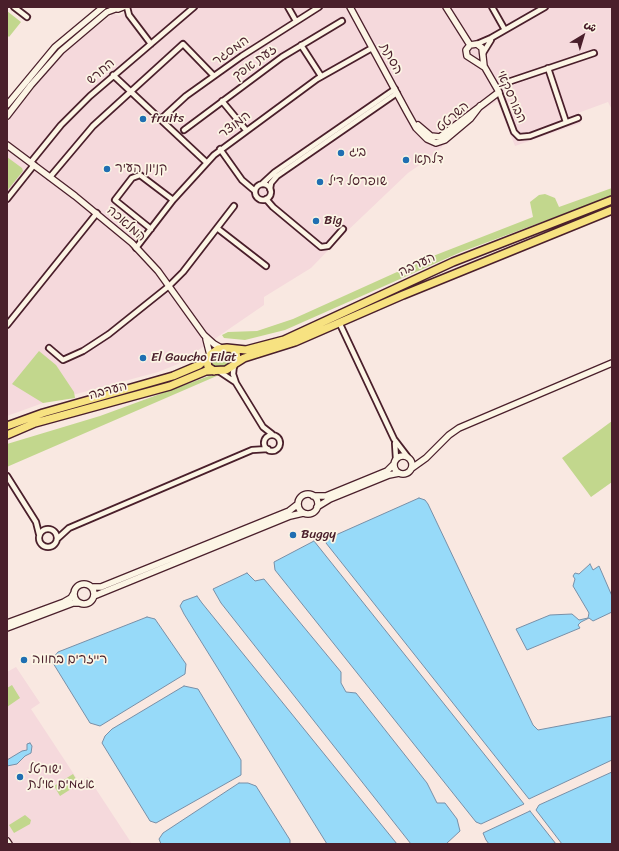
<!DOCTYPE html>
<html>
<head>
<meta charset="utf-8">
<style>
  body { margin:0 }
  #map { position:relative; width:619px; height:851px; overflow:hidden; background:#f9e8e1; font-family:Sriracha,"Playpen Sans Arabic",sans-serif }
  canvas { display:block }
  .frame { position:absolute; inset:0; border:8px solid #4a1f2b; pointer-events:none }
  .north { position:absolute; left:563px; top:16px; width:40px; height:40px; -webkit-text-stroke:3px #fcf5e5; paint-order:stroke; rotate:38deg; font-size:11px; font-weight:700; line-height:16px; text-align:center; color:#4a1f2b }
  .north::after { content:''; display:block; margin:auto; width:14px; height:18px; background:#4a1f2b; clip-path:polygon(50% 0,100% 100%,50% 72%,0 100%) }
</style>
</head>
<body>
<div id="map">
<canvas width="619" height="851"></canvas>
<div class="frame"></div>
<div class="north">ش</div>
</div>
<script>
const g = document.querySelector('canvas').getContext('2d');
g.lineJoin = 'round';
function fill(path, color) {
  g.fillStyle = color;
  g.fill(path, 'evenodd');
}
function poly(rows) {
  const path = new Path2D();
  for (const r of rows) {
    if (r.length === 3) {
      path.moveTo(r[0] + r[2], r[1]);
      path.arc(r[0], r[1], r[2], 0, 2 * Math.PI);
      continue;
    }
    path.moveTo(r[0], r[1]);
    for (let i = 2; i < r.length; i += 2) path.lineTo(r[i], r[i + 1]);
  }
  return path;
}
function trace(path, color, width, dash) {
  g.strokeStyle = color;
  g.lineWidth = width;
  g.lineCap = dash ? 'butt' : 'round';
  g.setLineDash(dash || []);
  g.stroke(path);
}
function label(font, color, halo, rows, align = 'center') {
  g.font = font + ' Sriracha,"Playpen Sans Hebrew",sans-serif';
  g.lineWidth = 3.5;
  g.setLineDash([]);
  g.textBaseline = 'middle';
  g.strokeStyle = halo;
  g.fillStyle = color;
  for (const [text, x, y, turn = 0] of rows) {
    g.save();
    g.translate(x, y);
    g.rotate((+turn || 0) * Math.PI / 180);
    g.textAlign = isNaN(turn) ? turn : align;
    if (halo) g.strokeText(text, 0, 0);
    g.fillText(text, 0, 0);
    g.restore();
  }
}
fill(poly([
  [131,7,612,7,612,110,608,102,578,113,581,123,515,146,497,101,480,112,431,157,408,173,343,235,311,268,264,297,264,305,178,364,158,372,43,403,7,416,7,122,64,51,114,13,119,16],
  [16,667,40,703,31,709,79,782,88,777,132,844,7,844,7,672]
]), '#f5d9dc');
fill(poly([
  [7,11,21,22,9,37,7,35],
  [7,157,22,168,23,171,7,191],
  [612,188,612,196,461,252,285,330,245,340,224,338,222,335,228,332,257,331,293,319,428,258,533,217,530,202,539,195,545,194,555,198,559,207],
  [227,350,234,354,234,362,220,369,210,366,211,357,216,352],
  [39,351,56,365,74,392,75,398,43,403,12,384],
  [219,375,9,466,7,467,7,444,100,416,209,376],
  [612,421,612,482,591,497,562,458],
  [12,685,20,698,7,707,7,688],
  [73,774,79,784,60,796,54,786],
  [25,815,31,820,30,824,14,833,9,825]
]), '#c2d78d');
const water = poly([
  [419,498,425,500,428,504,533,725,538,730,612,716,612,760,529,799,326,543,326,540,329,538,419,498],
  [314,541,524,804,481,824,476,822,275,570,274,562,314,541],
  [590,564,593,570,599,566,612,596,612,612,593,621,589,618,581,622,578,625,580,628,527,650,516,629,550,615,572,614,579,620,588,618,589,613,573,586,575,579,573,576,575,573,579,574,590,564],
  [247,573,255,581,264,579,341,672,341,683,346,692,356,693,427,783,437,803,445,803,457,819,460,831,446,844,411,844,221,603,213,589,247,573],
  [197,596,202,603,397,844,327,844,184,614,180,606,183,601,197,596],
  [147,617,155,619,186,664,185,674,100,726,90,723,53,663,54,657,58,652,147,617],
  [184,686,198,689,241,760,241,775,156,823,150,821,102,743,105,736,112,729,184,686],
  [30,743,32,746,31,753,25,756,17,764,7,766,7,760,22,751,27,750,27,744,30,743],
  [612,772,612,844,562,844,536,810,539,805,612,772],
  [239,783,248,783,256,786,290,840,290,844,161,844,159,839,163,833,239,783],
  [530,811,556,844,489,844,486,840,483,833,530,811]
]);
fill(water, '#97daf9');
trace(water, '#788fa7', 1);
const minor = poly([
  [14,7,27,17],
  [127,7,129,15,151,44],
  [288,7,296,21],
  [492,7,505,30],
  [477,44,491,38,545,7],
  [301,45,321,76],
  [483,53,491,40],
  [548,68,566,122],
  [113,75,206,162],
  [508,82,594,53],
  [499,92,514,132,519,137,530,136,578,118],
  [222,101,246,130],
  [161,119,186,96,242,56,319,7],
  [184,130,282,57,342,21],
  [220,149,242,180,255,191],
  [31,162,61,125,90,96,194,7],
  [50,177,93,126,183,44,214,76],
  [262,184,275,172,395,89],
  [263,192,8],
  [270,189,271,183,277,176,397,93],
  [7,199,34,165],
  [266,199,273,207,321,247,328,246,343,229],
  [217,228,266,266],
  [151,229,115,200,132,178,140,175,173,200],
  [136,248,173,200,214,155,317,79,372,48],
  [339,322,394,439,407,456],
  [7,325,97,213],
  [49,348,63,360,83,351,109,334,169,286,183,272,234,206],
  [234,365,233,374,236,383,263,427,272,434],
  [220,372,235,382],
  [272,443,8],
  [395,443,396,459],
  [7,476,36,522,39,534],
  [48,538,9],
  [57,539,69,528,252,450,268,449]
]);
const tertiary = poly([
  [350,7,407,112,416,128,427,139,436,143,445,140,470,119,480,106],
  [446,7,470,45],
  [112,8,118,9,123,7],
  [7,105,55,47,103,7],
  [7,116,31,85,61,51,107,12,115,9],
  [418,125,431,136,440,137,499,92,484,66,482,48,477,44,470,45,466,50,467,56,484,67],
  [7,145,75,196,132,243,158,271,204,335,214,344,221,348],
  [206,339,210,355],
  [403,465,9],
  [412,468,426,458,449,435,459,428,612,363],
  [308,504,10],
  [313,496,326,496,387,471,394,464],
  [317,507,330,499,389,475,399,473],
  [84,594,10],
  [92,587,101,587,289,511,298,504],
  [94,596,290,516,303,513],
  [7,623,64,602,71,598,74,593],
  [7,628,73,603,80,603],
  [7,841,9,844]
]);
const trunk = poly([
  [236,363,244,358,295,342,403,295,612,210],
  [214,371,208,367,207,361,211,354,218,349,227,348,246,350,284,340,453,262,612,200],
  [7,426,43,413,173,376,199,365,207,358],
  [7,435,35,423,170,386,206,371,226,370,234,365,237,359,236,352,232,349]
]);
trace(minor, '#4a1f2b', 8);
trace(tertiary, '#4a1f2b', 8);
trace(trunk, '#4a1f2b', 10);
trace(minor, '#fcf5e5', 4.5);
trace(tertiary, '#fcf5e5', 5.5);
trace(trunk, '#f7e281', 7);
for (const [x, y, r, color] of [
  [143,119,4,"#1f6fb2"],
  [341,153,4,"#1f6fb2"],
  [406,160,4,"#1f6fb2"],
  [107,169,4,"#1f6fb2"],
  [320,182,4,"#1f6fb2"],
  [316,221,4,"#1f6fb2"],
  [143,358,4,"#1f6fb2"],
  [293,535,4,"#1f6fb2"],
  [24,660,4,"#1f6fb2"],
  [20,777,4,"#1f6fb2"]
]) {
  const dot = new Path2D();
  dot.arc(x, y, r, 0, 2 * Math.PI);
  g.fillStyle = color;
  g.fill(dot);
  trace(dot, '#fcf5e5', 1.5);
}
label('13px', '#4a1f2b', '#fcf5e5', [
  ["המסגר",231,51,-35],
  ["הסתת",391,59,61],
  ["זעת אפך",255,63,-36],
  ["החרש",101,72,-41],
  ["הבורסקאי",511,97,66],
  ["השרטט",453,117,-42],
  ["המוצר",235,125,-37],
  ["המלאכה",126,224,41],
  ["הערבה",417,265,-25],
  ["הערבה",108,391,-15]
]);
label('13px', '#4a1f2b', '#fcf5e5', [
  ["fruits",151,119],
  ["ביג",349,153],
  ["דלתא",414,160],
  ["קניון העיר",115,169],
  ["שופרסל דיל",328,182],
  ["Big",324,221],
  ["El Gaucho Eilat",151,358],
  ["Buggy",301,535],
  ["רייזרים בחווה",32,660],
  ["ישורטל",28,770],
  ["אגמים אילת",28,785]
], 'left');
</script>
</body>
</html>
